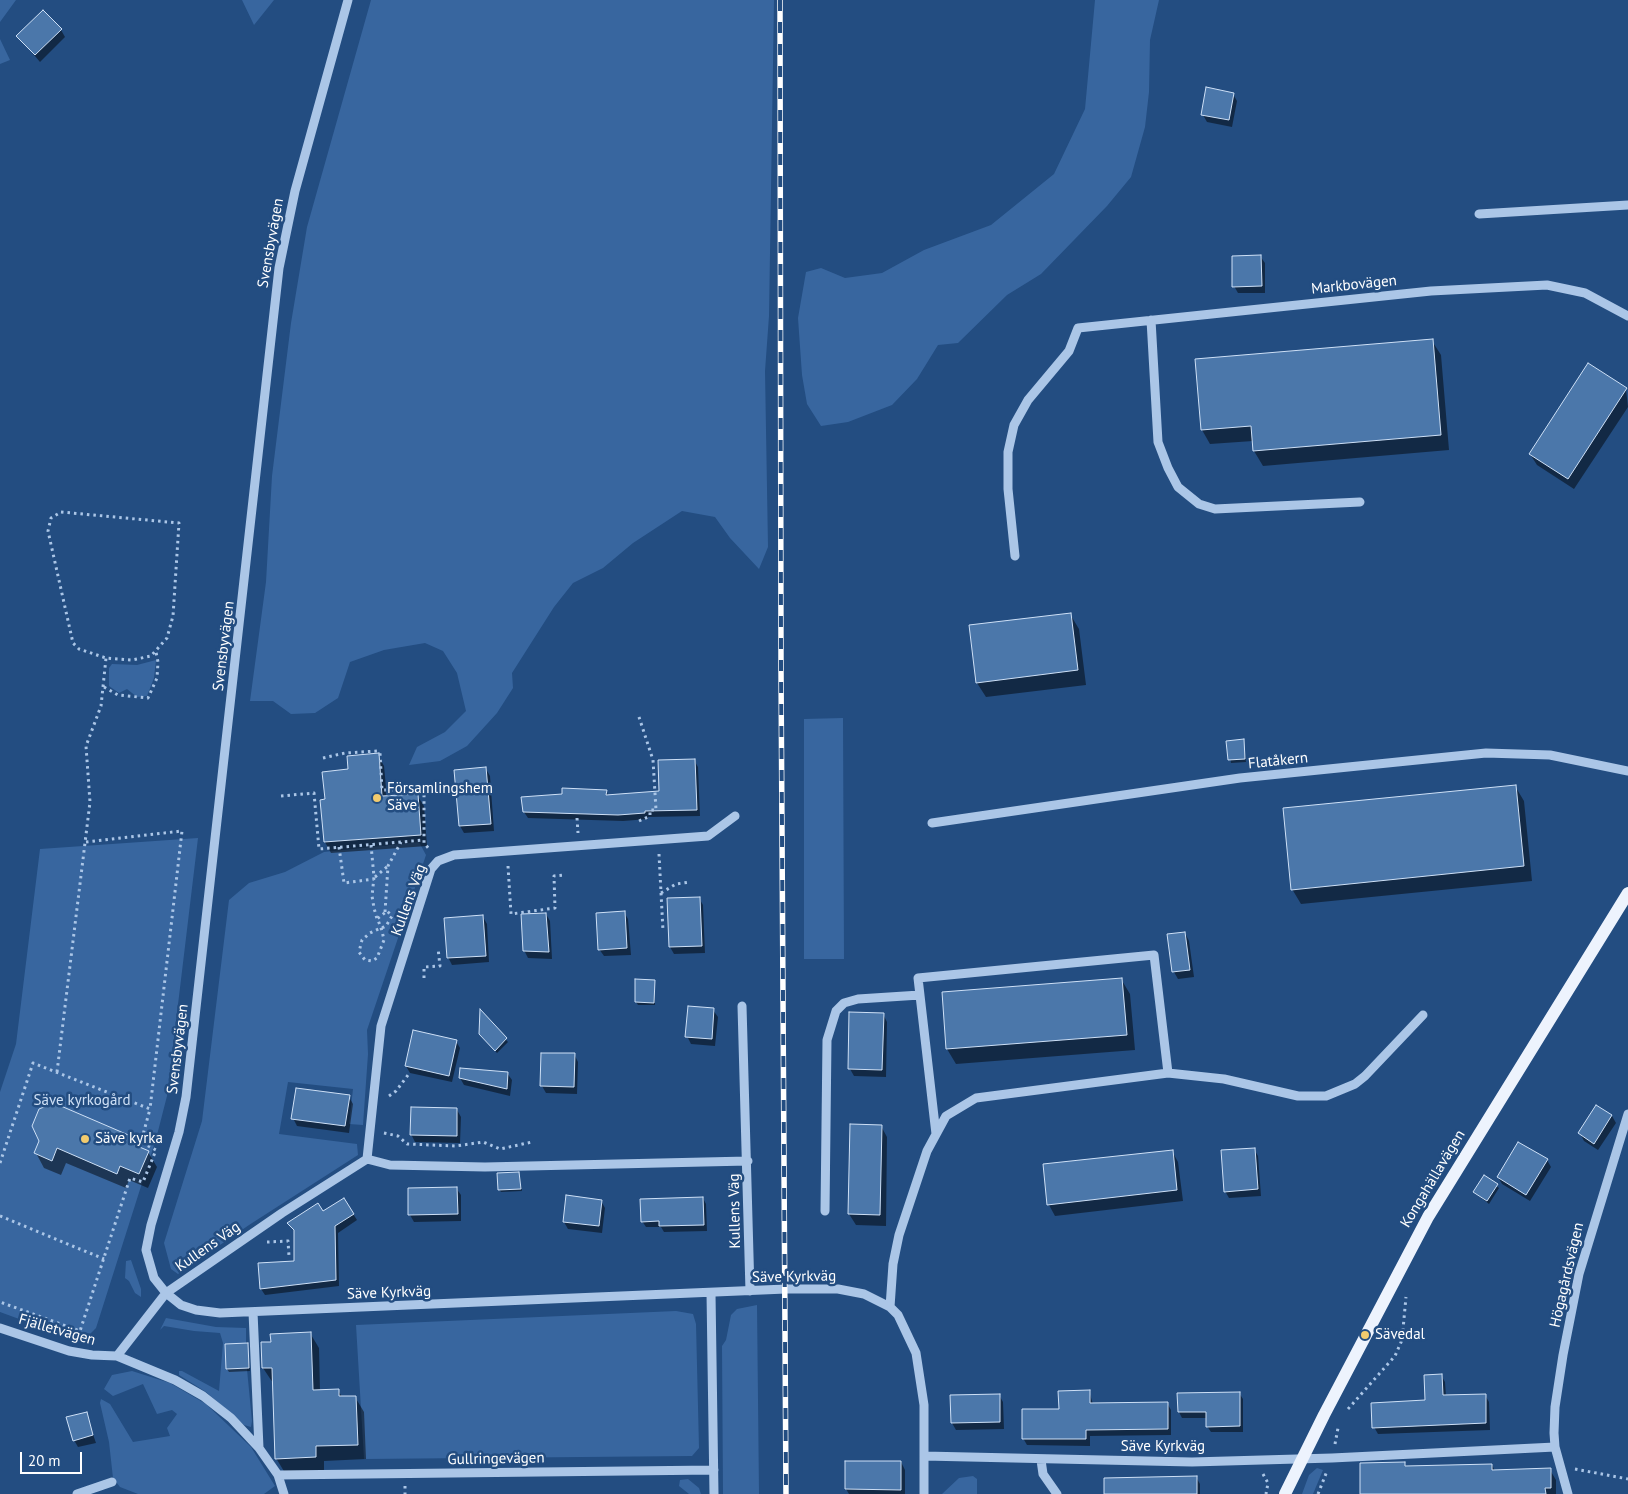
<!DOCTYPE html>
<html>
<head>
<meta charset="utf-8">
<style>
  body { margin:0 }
  #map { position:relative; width:1628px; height:1494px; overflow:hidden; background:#234d81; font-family:"PT Sans",sans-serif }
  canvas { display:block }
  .scale { position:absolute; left:20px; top:1452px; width:62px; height:22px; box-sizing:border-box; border:2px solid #fff; border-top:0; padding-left:6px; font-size:15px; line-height:18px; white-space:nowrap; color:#fff; -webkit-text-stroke:4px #234d81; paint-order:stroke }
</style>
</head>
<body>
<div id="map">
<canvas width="1628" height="1494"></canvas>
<div class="scale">20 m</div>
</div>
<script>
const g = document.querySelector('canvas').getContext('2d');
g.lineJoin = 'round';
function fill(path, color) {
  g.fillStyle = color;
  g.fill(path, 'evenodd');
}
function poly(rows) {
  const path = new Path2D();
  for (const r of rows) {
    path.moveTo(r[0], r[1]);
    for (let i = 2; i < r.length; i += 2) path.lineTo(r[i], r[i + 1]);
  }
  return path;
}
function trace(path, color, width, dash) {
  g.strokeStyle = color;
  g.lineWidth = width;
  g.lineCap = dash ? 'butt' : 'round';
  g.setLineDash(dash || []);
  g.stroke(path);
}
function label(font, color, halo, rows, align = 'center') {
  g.font = font + ' "PT Sans",sans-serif';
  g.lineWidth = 5;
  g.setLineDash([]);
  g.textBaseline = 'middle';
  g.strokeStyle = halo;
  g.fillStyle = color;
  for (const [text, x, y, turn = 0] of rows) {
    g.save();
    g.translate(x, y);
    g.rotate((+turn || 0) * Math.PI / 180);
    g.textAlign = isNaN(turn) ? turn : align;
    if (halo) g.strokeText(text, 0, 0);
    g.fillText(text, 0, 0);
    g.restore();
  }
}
fill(poly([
  [0,0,16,0,0,22],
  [242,0,274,0,254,25],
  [371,0,774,0,769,316,765,371,768,547,759,569,730,538,715,517,682,511,633,543,603,568,573,583,554,607,512,673,513,688,497,713,467,746,440,761,409,765,417,747,445,732,466,711,457,673,443,651,425,643,384,650,350,662,338,698,315,713,291,714,273,701,250,701,266,582,272,476,291,323,307,227],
  [1095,0,1159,0,1150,40,1149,92,1145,127,1131,177,1107,206,1041,274,1007,295,958,343,938,345,917,379,892,405,848,422,821,426,807,404,802,375,798,318,806,272,821,268,845,278,882,273,924,250,991,225,1054,174,1085,109],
  [0,39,10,60,0,64],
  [156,660,154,678,147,696,137,697,127,689,119,693,109,686,109,668,112,664,137,665],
  [843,718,844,959,804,959,804,719],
  [198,838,167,1096,156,1139,96,1328,82,1342,0,1312,0,1092,16,1044,40,849],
  [419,842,426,855,367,1030,368,1054,363,1125,349,1124,353,1089,288,1082,279,1134,357,1144,358,1155,249,1225,178,1274,171,1269,164,1243,202,1121,229,900,249,883,285,872,324,852],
  [131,1260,141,1289,141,1297,135,1293,129,1281,125,1278,126,1261],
  [757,1305,759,1494,723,1494,722,1346,726,1340,731,1315,737,1309],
  [676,1311,693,1314,696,1324,699,1448,692,1456,364,1459,356,1325],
  [166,1318,216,1327,246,1328,246,1359,252,1421,251,1427,244,1425,206,1392,179,1375,179,1371,182,1371,219,1391,223,1343,220,1333,194,1331,164,1326,160,1330],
  [132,1371,170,1383,206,1404,251,1447,275,1486,264,1494,138,1494,120,1487,113,1478,109,1442,100,1403,101,1399,110,1404,133,1442,170,1436,167,1428,177,1414,172,1410,157,1414,143,1384,113,1396,104,1389,112,1375],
  [1317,1468,1323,1470,1313,1494,1302,1494,1309,1475],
  [973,1476,977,1479,977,1494,942,1494,959,1478],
  [688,1479,699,1488,701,1494,689,1494,679,1486,680,1480]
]), '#38669f');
fill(poly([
  [61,30,65,37,40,62,18,36],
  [1233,94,1237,101,1232,127,1207,122,1203,115],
  [1260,256,1265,263,1265,293,1238,293,1234,286],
  [1432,341,1441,355,1449,450,1263,466,1254,451,1253,441,1210,444,1202,430],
  [1626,389,1628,407,1574,489,1537,465,1530,454],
  [1070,614,1079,629,1086,685,986,697,977,683],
  [1243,741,1246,762,1231,763,1228,742],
  [378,755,384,766,387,797,417,795,424,806,427,846,331,853,325,842,322,801,326,800,349,770],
  [694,760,698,767,700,816,648,817,648,819,623,821,528,818,524,812,606,791,609,796,660,792],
  [486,769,490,776,494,831,464,833,460,826,455,771],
  [1515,786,1524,801,1532,881,1301,904,1292,889],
  [699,898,703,905,705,953,674,954,670,947,668,899],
  [624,912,628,919,631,955,604,956,599,949],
  [546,914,550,921,552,959,528,958,524,950],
  [483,917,487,924,489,962,452,965,448,957],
  [1185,933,1189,941,1194,977,1178,979,1174,972,1169,935],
  [1121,979,1130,994,1135,1050,956,1064,947,1049],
  [654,981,655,1005,638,1005,636,1002],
  [713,1010,718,1017,715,1046,691,1044,687,1036],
  [481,1012,508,1042,497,1053,480,1034],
  [883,1014,887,1022,886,1077,854,1076,850,1069],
  [456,1041,460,1048,452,1082,410,1073,406,1066],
  [542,1054,574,1054,578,1062,577,1094,546,1093,542,1086],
  [507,1073,512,1080,510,1096,464,1085,460,1078],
  [349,1097,353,1104,349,1133,297,1126,293,1118],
  [457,1110,461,1117,460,1143,415,1142,411,1134],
  [1612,1116,1616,1123,1598,1150,1584,1141,1580,1133],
  [881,1126,887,1137,886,1226,856,1225,849,1214],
  [132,1138,137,1148,148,1152,157,1167,148,1188,129,1180,126,1188,66,1163,61,1175,44,1168,36,1153,41,1141],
  [1254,1149,1258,1156,1261,1196,1229,1198,1225,1191],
  [1172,1151,1178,1162,1183,1201,1055,1216,1049,1205],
  [1547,1160,1551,1167,1530,1201,1502,1184,1498,1177],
  [519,1174,522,1191,501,1192,499,1189],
  [1484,1177,1499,1188,1489,1204,1474,1192],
  [456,1188,461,1195,461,1221,414,1222,410,1215],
  [703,1198,706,1204,707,1231,664,1232,661,1227,646,1227,642,1221],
  [344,1200,357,1220,338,1233,339,1286,265,1295,261,1289,295,1262,295,1232,289,1224,323,1213],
  [601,1201,605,1208,602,1233,568,1229,564,1222],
  [310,1333,319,1348,320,1391,338,1390,342,1397,355,1397,364,1412,366,1459,324,1461,324,1472,285,1473,276,1458,273,1383,263,1368,272,1343],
  [247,1344,250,1371,229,1372,227,1369],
  [1441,1375,1445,1382,1446,1396,1485,1395,1489,1402,1490,1430,1378,1434,1374,1427,1426,1401],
  [1089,1391,1093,1404,1167,1403,1171,1410,1171,1435,1090,1436,1090,1446,1027,1445,1023,1438],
  [1239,1393,1243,1399,1243,1432,1211,1432,1207,1426,1207,1418,1182,1418,1179,1412],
  [999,1395,1003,1402,1004,1429,956,1430,952,1423],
  [86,1414,96,1443,78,1447,74,1440],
  [901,1462,905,1470,905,1494,849,1494,846,1489],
  [1404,1463,1407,1468,1492,1465,1495,1471,1550,1470,1556,1480,1556,1494,1362,1494],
  [1196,1477,1200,1484,1200,1494,1105,1494]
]), '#0007');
const building = poly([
  [43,10,62,29,35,55,16,36,43,10],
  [1206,87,1234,93,1229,120,1201,115,1206,87],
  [1261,255,1262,286,1232,287,1232,256,1261,255],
  [1433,339,1441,435,1253,451,1251,426,1201,430,1195,359,1433,339],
  [1588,363,1627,388,1568,479,1529,454,1588,363],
  [1071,613,1078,670,976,683,969,625,1071,613],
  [1244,739,1245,759,1228,760,1226,741,1244,739],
  [379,753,382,796,418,794,421,835,324,842,320,800,325,799,322,772,348,769,347,756,379,753],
  [695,759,697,810,645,811,645,813,618,815,523,812,521,797,562,794,562,788,607,790,606,795,659,791,658,760,695,759],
  [486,767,491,824,459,826,454,770,486,767],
  [1516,785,1524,866,1291,890,1283,808,1516,785],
  [700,897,702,946,669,947,667,898,700,897],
  [625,911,627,948,598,950,596,913,625,911],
  [546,913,549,952,523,951,521,914,546,913],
  [483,915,486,956,447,958,444,918,483,915],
  [1185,932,1190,970,1172,972,1167,934,1185,932],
  [1122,978,1127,1035,946,1049,942,992,1122,978],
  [635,979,655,980,654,1003,635,1002,635,979],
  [688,1006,714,1008,712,1039,685,1037,688,1006],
  [480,1009,507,1038,495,1051,479,1034,480,1009],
  [849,1012,884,1013,882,1070,848,1069,849,1012],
  [413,1030,457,1040,449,1076,405,1066,413,1030],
  [541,1053,575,1053,574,1087,540,1086,541,1053],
  [460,1068,508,1072,507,1089,459,1078,460,1068],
  [296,1088,350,1095,345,1126,291,1119,296,1088],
  [54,1103,133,1137,130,1143,149,1151,139,1174,120,1166,117,1174,57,1148,52,1161,34,1153,39,1141,32,1126,39,1109,54,1103],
  [1596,1105,1612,1115,1594,1144,1578,1133,1596,1105],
  [411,1107,457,1108,457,1136,410,1135,411,1107],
  [850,1124,882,1125,880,1215,848,1214,850,1124],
  [1518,1142,1548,1159,1526,1195,1497,1177,1518,1142],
  [1255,1148,1258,1189,1224,1192,1221,1150,1255,1148],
  [1173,1150,1177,1190,1047,1205,1043,1164,1173,1150],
  [519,1172,521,1189,498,1190,497,1173,519,1172],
  [1484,1175,1498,1184,1487,1201,1473,1192,1484,1175],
  [457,1187,458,1214,408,1215,408,1188,457,1187],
  [566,1195,602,1200,599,1226,563,1222,566,1195],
  [703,1197,704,1225,659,1226,659,1221,641,1222,640,1199,703,1197],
  [344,1198,354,1214,335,1226,336,1280,260,1289,258,1263,294,1261,294,1230,287,1223,318,1203,323,1211,344,1198],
  [311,1332,313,1390,339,1389,339,1396,356,1396,358,1445,316,1446,316,1457,275,1459,272,1368,262,1368,261,1342,271,1342,270,1334,311,1332],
  [248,1343,249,1368,226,1369,225,1344,248,1343],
  [1442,1374,1443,1395,1486,1394,1486,1423,1372,1428,1371,1403,1425,1400,1424,1375,1442,1374],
  [1090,1390,1090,1403,1168,1402,1168,1429,1086,1430,1086,1439,1022,1439,1022,1409,1059,1409,1058,1391,1090,1390],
  [1240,1392,1240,1426,1206,1427,1206,1412,1178,1412,1177,1393,1240,1392],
  [1000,1394,1000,1422,951,1423,950,1395,1000,1394],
  [87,1412,93,1435,73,1441,66,1417,87,1412],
  [845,1461,901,1461,901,1490,845,1489,845,1461],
  [1405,1462,1405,1466,1492,1464,1492,1470,1551,1468,1551,1488,1545,1488,1546,1494,1360,1494,1360,1463,1405,1462],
  [1197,1476,1197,1494,1104,1494,1104,1478,1197,1476]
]);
fill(building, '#4b77aa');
trace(building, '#cee0f6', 1);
trace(poly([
  [61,512,179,523,173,616,167,638,151,656,132,660,106,658,79,649,73,643,48,531,51,518,61,512],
  [104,687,118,695,148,698,157,678,158,662,156,652],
  [323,758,345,753,377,751,380,753,382,790,424,789,424,843,430,850],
  [281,796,314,793,319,849,424,840],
  [577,818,578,833],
  [639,821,650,816,650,810,656,810,653,760,639,717],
  [86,842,182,831,150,1109],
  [371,845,374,877,372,896,374,908,377,919,378,920,381,928,382,931,384,940,377,958,372,961,365,960,359,952,362,940,370,933,374,931,381,928,384,927,386,926,392,916,387,911,377,919],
  [339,847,344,883,374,879],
  [659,854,663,931],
  [508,866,511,914,555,908,554,876,564,875],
  [375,877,388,866],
  [661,893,676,884,690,882],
  [385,912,388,866,401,842],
  [424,978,424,967,440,966,438,948],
  [57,1072,90,802,86,746,101,706,106,658],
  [389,1096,396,1091,408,1075],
  [384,1133,398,1136,407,1144,456,1146,483,1142,500,1149,532,1142],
  [0,1163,33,1063,150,1109,141,1142,156,1150,143,1182,130,1178,80,1331,0,1302],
  [0,1216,104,1259],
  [267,1242,288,1241,289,1256],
  [1390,1333,1402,1331],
  [1348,1409,1395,1356,1402,1340,1406,1297],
  [1335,1444,1338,1428],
  [1575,1469,1628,1479],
  [1263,1474,1268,1483,1266,1494],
  [405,1486,405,1494],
  [1318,1494,1327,1471]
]), '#abc6e7', 3, [2.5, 4]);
trace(poly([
  [348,0,295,191,279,268,186,1097,179,1132,151,1225,146,1250,154,1278,166,1293,181,1305,196,1310,220,1313,786,1289,838,1289,864,1294,890,1307,898,1315,916,1353,924,1405,924,1494],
  [1479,214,1628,205],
  [1151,320,1158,442,1168,468,1178,487,1199,504,1215,509,1360,502],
  [1015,556,1008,489,1008,452,1014,425,1028,400,1069,351,1078,328,1431,291,1547,285,1585,293,1628,316],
  [932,823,1240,778,1486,753,1550,755,1628,771],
  [742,1006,750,1291],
  [1168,1073,1224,1079,1298,1096,1326,1096,1355,1084,1365,1076,1423,1015],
  [367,1159,390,1165,485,1167,748,1161],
  [825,1211,827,1040,836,1011,844,1003,858,999,920,995],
  [711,1293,714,1494],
  [890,1307,893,1264,899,1235,927,1151,946,1116,976,1098,1168,1073,1154,955,918,978,936,1134],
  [253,1312,259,1448],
  [0,1328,69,1351,92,1355,117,1356,166,1293,282,1213,367,1159,381,1026,431,869,438,861,454,855,708,836,735,816],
  [117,1356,175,1380,203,1396,231,1418,259,1448,278,1475,284,1494],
  [924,1456,1192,1462,1332,1458,1555,1447],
  [1041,1460,1043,1474,1057,1494],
  [278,1475,714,1470],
  [77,1494,112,1482],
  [1568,1494,1555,1447,1554,1433,1555,1407,1563,1355,1579,1274,1628,1114]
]), '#abc6e7', 9);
trace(poly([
  [1285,1494,1324,1415,1428,1217,1628,893]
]), '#edf3fd', 12);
const rail = poly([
  [780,0,781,668,786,1494]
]);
trace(rail, '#fff', 5.5);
trace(rail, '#234d81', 4, [11]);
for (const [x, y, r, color] of [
  [377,798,5,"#f2cb6e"],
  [85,1139,5,"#f2cb6e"],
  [1365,1335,5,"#f2cb6e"]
]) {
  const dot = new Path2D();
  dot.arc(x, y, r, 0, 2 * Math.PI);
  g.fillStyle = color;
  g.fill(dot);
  trace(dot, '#234d81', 2);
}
label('15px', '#fff', '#234d81', [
  ["Svensbyvägen",271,243,-80],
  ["Markbovägen",1354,285,-6],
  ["Svensbyvägen",224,646,-83],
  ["Flatåkern",1278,761,-6],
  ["Kullens Väg",409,900,-70],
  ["Svensbyvägen",178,1049,-83],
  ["Kongahällavägen",1433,1179,-59],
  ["Kullens Väg",735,1211,-91],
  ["Kullens Väg",208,1247,-35],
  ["Högagårdsvägen",1567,1275,-77],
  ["Säve Kyrkväg",794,1277,-1],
  ["Säve Kyrkväg",389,1293,-2],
  ["Fjälletvägen",57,1330,16],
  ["Säve Kyrkväg",1163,1447],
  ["Gullringevägen",496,1459,-1]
]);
label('15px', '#fff', '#234d81', [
  ["Församlingshem",387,789],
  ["Säve",387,806],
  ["Säve kyrka",95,1139],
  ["Sävedal",1375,1335]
], 'left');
label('15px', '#cee0f6', '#234d81', [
  ["Säve kyrkogård",82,1101]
]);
</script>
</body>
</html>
